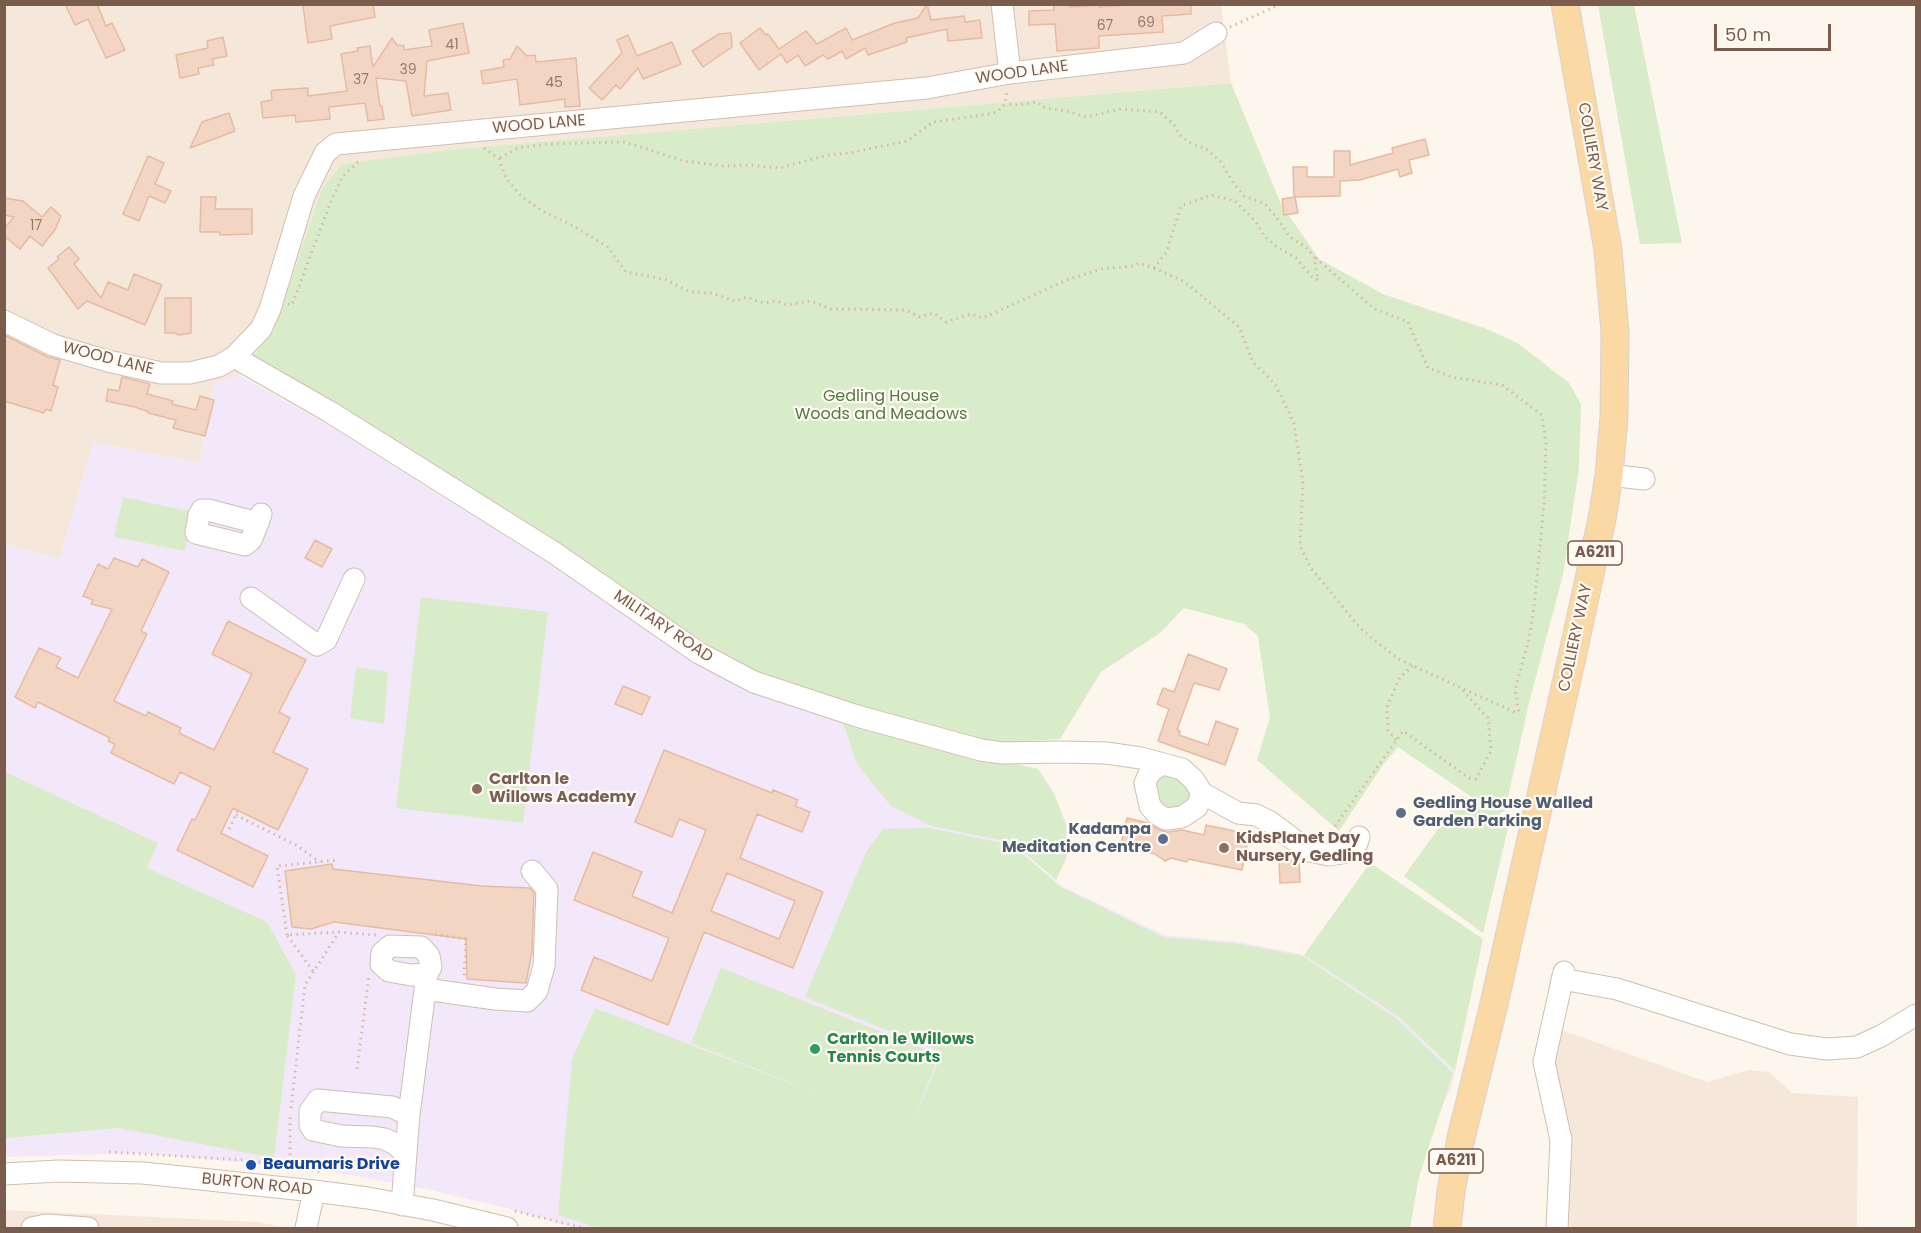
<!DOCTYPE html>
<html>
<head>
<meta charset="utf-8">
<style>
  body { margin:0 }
  #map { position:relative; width:1921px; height:1233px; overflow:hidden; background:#fdf6ec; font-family:Poppins,sans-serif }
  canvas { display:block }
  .frame { position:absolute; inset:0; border:6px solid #7a5c4d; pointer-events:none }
  .scale { position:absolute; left:1714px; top:24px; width:117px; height:27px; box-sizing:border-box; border:3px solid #7a5c4d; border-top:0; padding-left:8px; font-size:18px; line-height:21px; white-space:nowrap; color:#7a5c4d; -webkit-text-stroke:4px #fffaf3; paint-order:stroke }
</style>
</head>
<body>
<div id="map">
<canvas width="1921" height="1233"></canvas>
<div class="frame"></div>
<div class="scale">50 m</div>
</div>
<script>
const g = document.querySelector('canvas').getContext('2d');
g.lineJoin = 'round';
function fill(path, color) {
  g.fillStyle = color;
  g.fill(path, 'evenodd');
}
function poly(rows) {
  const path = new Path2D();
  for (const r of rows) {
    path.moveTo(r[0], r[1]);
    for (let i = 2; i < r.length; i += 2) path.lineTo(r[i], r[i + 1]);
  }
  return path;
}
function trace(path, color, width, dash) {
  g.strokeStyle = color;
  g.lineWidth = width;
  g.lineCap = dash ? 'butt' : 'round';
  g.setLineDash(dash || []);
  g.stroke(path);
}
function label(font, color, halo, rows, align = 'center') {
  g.font = font + ' Poppins,sans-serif';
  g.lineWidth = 4.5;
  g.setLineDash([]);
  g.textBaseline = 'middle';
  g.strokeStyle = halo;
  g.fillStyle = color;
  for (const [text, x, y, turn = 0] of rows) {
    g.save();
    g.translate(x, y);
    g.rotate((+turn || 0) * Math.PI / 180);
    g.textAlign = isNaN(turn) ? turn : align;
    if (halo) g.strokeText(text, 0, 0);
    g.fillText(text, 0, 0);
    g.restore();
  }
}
fill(poly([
  [4,5,1221,5,1231,83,445,150,342,164,322,188,274,330,239,375,213,384,199,463,93,442,60,559,5,544],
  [1556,1028,1707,1082,1749,1070,1769,1072,1792,1093,1858,1097,1857,1228,1562,1228,1551,1063],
  [5,1210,258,1222,289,1228,5,1228]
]), '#f5e8da');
fill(poly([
  [239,375,325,423,550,564,695,659,829,717,885,735,1062,886,1164,935,1241,942,1304,955,1399,1017,1455,1071,1451,1088,1392,1212,1390,1228,577,1228,506,1208,426,1189,322,1170,140,1153,5,1157,4,544,60,559,93,442,199,463,213,384]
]), '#f3e8fa');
fill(poly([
  [1598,5,1634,5,1682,243,1640,244],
  [1231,83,1281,204,1319,259,1383,294,1487,329,1519,344,1569,383,1581,404,1579,468,1563,575,1529,703,1505,811,1499,814,1510,820,1483,933,1404,876,1462,796,1485,806,1398,747,1383,765,1339,831,1257,760,1270,717,1258,636,1244,624,1184,608,1160,633,1101,672,1060,739,1007,742,976,739,798,690,738,663,251,359,274,330,322,188,342,164,445,150],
  [123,497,193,512,185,551,114,537],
  [421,597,548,612,523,823,396,808],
  [356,667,388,672,384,724,350,718],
  [843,722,983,762,1015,764,1038,769,1054,793,1066,824,1067,856,1056,880,1013,843,931,826,891,806,857,764],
  [5,772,158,843,147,868,267,922,296,975,274,1158,118,1128,5,1138],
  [1170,774,1177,775,1190,790,1189,798,1186,805,1172,811,1158,805,1155,785,1158,779],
  [929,828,1012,845,1061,887,1163,937,1240,944,1303,956,1397,1019,1453,1073,1419,1177,1410,1228,598,1228,558,1215,572,1059,595,1008,837,1101,691,1043,721,968,939,1055,910,1130,942,1052,805,997,866,852,883,829],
  [1370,863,1483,939,1455,1071,1399,1017,1304,955]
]), '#d8ecc9');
const building = poly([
  [65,4,97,4,106,26,112,23,125,50,106,58,88,19,75,25,65,4],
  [312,4,373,4,375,17,330,26,332,39,308,43,303,6,312,4],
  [927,4,931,20,964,16,965,22,980,20,982,38,948,41,947,29,906,38,907,42,868,55,865,48,846,59,842,51,828,59,823,55,805,66,798,55,787,63,781,54,759,70,740,43,760,28,766,35,768,34,779,49,806,31,817,44,846,28,852,40,895,23,918,18,927,4],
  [1054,4,1070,4,1070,7,1099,5,1099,7,1144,4,1191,4,1191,14,1162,16,1163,32,1099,36,1099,48,1057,51,1055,24,1029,25,1029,11,1054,10,1054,4],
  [463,23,469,53,427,61,424,96,448,93,451,110,412,116,406,81,376,78,380,106,382,106,384,119,368,121,365,103,329,107,330,119,296,122,295,115,263,118,261,102,272,100,271,91,275,90,308,88,308,96,347,91,341,54,358,51,357,48,370,46,373,67,392,38,397,45,404,46,404,50,432,46,429,30,463,23],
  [731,33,732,47,703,67,692,51,719,34,731,33],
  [628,35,637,56,672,42,681,64,643,79,638,68,620,89,616,85,602,100,589,88,622,53,617,40,628,35],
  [223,37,227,56,212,59,214,65,198,68,199,74,180,78,176,55,208,48,207,41,223,37],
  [517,46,527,56,535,55,536,62,576,58,580,106,565,107,565,99,520,105,517,79,483,84,481,71,504,67,503,60,510,59,517,46],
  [229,113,235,131,190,148,202,122,229,113],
  [1425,139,1429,155,1409,160,1412,173,1400,177,1398,169,1360,180,1340,181,1340,196,1294,197,1293,167,1307,167,1307,177,1334,177,1334,151,1350,151,1350,165,1393,153,1392,148,1425,139],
  [148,156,164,163,155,184,171,191,165,203,149,196,139,221,123,214,148,156],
  [201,197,216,197,215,209,252,209,252,234,220,235,220,232,200,232,201,197],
  [1295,197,1298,213,1284,215,1282,199,1295,197],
  [4,198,23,201,42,217,51,207,61,216,55,230,42,246,30,236,20,249,4,236,4,229,14,217,4,215,4,198],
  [69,247,79,259,74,264,101,298,108,282,128,290,134,274,162,285,145,325,87,301,78,309,48,268,59,259,57,257,69,247],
  [165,298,191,298,191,333,179,335,174,333,165,333,165,298],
  [4,335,48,357,60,360,53,385,58,387,51,411,46,409,44,413,4,401,4,335],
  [122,377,150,384,147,394,173,401,172,404,196,410,200,396,214,400,205,436,173,428,176,420,148,413,149,412,135,407,106,401,108,389,119,391,122,377],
  [315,540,332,549,322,567,305,558,315,540],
  [114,558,138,567,142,559,169,572,141,631,147,634,114,701,146,716,148,712,181,728,179,733,214,750,252,674,212,654,228,621,306,660,279,712,290,718,273,752,308,769,278,830,233,808,221,833,268,856,253,887,177,850,192,819,195,820,211,787,180,772,174,784,111,753,115,744,108,741,110,738,38,702,35,708,15,697,39,648,61,658,56,667,78,678,112,609,91,604,93,600,83,596,98,564,108,569,114,558],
  [1188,654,1227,669,1219,690,1194,683,1177,730,1180,731,1179,735,1208,745,1216,721,1238,729,1225,765,1158,741,1169,709,1157,704,1163,688,1174,692,1188,654],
  [623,686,650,697,642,715,615,704,623,686],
  [664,750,772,793,773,790,798,800,795,806,810,812,802,832,757,814,740,858,823,892,793,968,704,932,668,1025,581,990,594,957,652,981,669,938,574,900,593,852,642,872,632,896,672,913,706,830,679,819,672,837,635,822,664,750],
  [727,873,795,901,779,939,711,911,727,873],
  [1127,818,1148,823,1160,830,1167,832,1182,830,1204,835,1206,825,1249,834,1242,870,1188,859,1187,862,1171,858,1165,861,1155,854,1126,848,1121,844,1127,818],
  [1299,860,1300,882,1280,883,1279,861,1299,860],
  [332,864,333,869,482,886,530,888,534,893,532,951,526,983,467,979,466,939,334,922,311,929,292,927,285,871,332,864]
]);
fill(building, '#f3d5c3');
trace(building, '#e6bba3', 1.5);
const minor = poly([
  [1002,4,1010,73],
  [4,321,53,345,108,361,161,373,190,373,219,366,234,357,261,329,270,309,304,196,325,153,336,144,927,88,1010,73,1184,53,1216,33],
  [234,357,330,412,553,552,699,653,754,682,857,716,981,750,1002,753,1060,752,1106,753,1141,758,1182,769,1194,780,1202,793,1238,813,1256,815,1270,822,1309,851,1329,855,1342,853,1351,850,1357,843,1359,837],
  [1609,475,1644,479],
  [258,523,208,510,202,510,199,515,196,533,245,545,251,540,258,523,261,514],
  [251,598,317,645,326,640,354,579],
  [1162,764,1150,772,1145,783,1150,806,1157,814,1166,819,1182,817,1197,807,1202,793],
  [390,946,421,947,429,956,431,967,427,974,411,975,389,971,381,964,382,953,390,946],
  [1562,979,1617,989,1790,1044,1827,1049,1857,1047,1881,1036,1916,1015],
  [425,989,495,999,527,1001,537,991,544,966,547,889,532,871],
  [406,1154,395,1144,385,1139,373,1137,341,1136,313,1130,310,1125,310,1111,318,1100,392,1107,409,1115],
  [4,1174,59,1171,143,1173,314,1191,368,1198,433,1210,507,1228],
  [402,1205,409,1115,427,974],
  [32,1228,46,1225,88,1228],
  [306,1228,314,1191],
  [1557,1228,1561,1140,1544,1062,1564,972]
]);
const major = poly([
  [1447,1228,1451,1191,1461,1138,1494,1004,1572,657,1602,519,1609,475,1614,417,1615,332,1608,250,1565,4]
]);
trace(minor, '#d1beb0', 23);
trace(major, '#dad1cd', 29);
trace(poly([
  [1230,27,1281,4],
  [484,148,499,159,506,178,522,197,544,212,568,223,608,247,626,272,664,279,690,292,712,293,735,301,747,297,763,303,777,301,787,305,811,301,831,309,905,310,920,317,934,313,946,322,971,314,983,318,1067,280,1101,269,1133,266,1139,263,1154,268,1166,253,1181,206,1211,195,1235,201,1256,222,1264,236,1277,247,1296,258,1311,276,1318,280,1314,257,1306,247,1290,237,1277,218,1265,204,1244,196,1232,181,1221,162,1206,149,1188,142,1179,134,1174,125,1160,112,1121,109,1086,117,1067,111,1045,108,1037,102,1018,105,1005,104],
  [500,158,518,148,547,144,625,142,684,161,725,166,751,165,779,168,828,155,849,153,907,141,933,122,990,114,998,111,1005,104,1007,90],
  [1316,258,1373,308,1408,322,1428,368,1452,377,1502,385,1542,415,1546,444,1544,504,1534,607,1529,639,1515,690,1519,714],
  [1154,268,1185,282,1239,327,1253,362,1275,384,1294,423,1303,483,1300,546,1311,568,1361,629,1398,659,1519,714],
  [288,304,292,305,331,201,343,176,360,160],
  [1396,740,1388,730,1387,707,1400,677,1413,666],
  [236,815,296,845,320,862],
  [229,829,238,810],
  [1328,836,1403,731,1469,778,1476,779,1491,751,1488,718,1462,690],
  [435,934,466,939,464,979],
  [287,935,277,866,338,860],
  [313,971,287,935,339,932,376,935],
  [357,1069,369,975],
  [291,1108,305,985,339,932],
  [109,1152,245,1160,323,1172],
  [290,1167,290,1115],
  [515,1211,583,1228]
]), '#d9b8a5', 3, [1.5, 4.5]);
trace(minor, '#fff', 21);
trace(major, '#fbd9a5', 27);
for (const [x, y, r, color] of [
  [477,789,6,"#8d6e63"],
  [1401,813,6,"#5c6f8a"],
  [1163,839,6,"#5c6f8a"],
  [1224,848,6,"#8d6e63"],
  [815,1049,6,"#2e9e5b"],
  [251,1165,6,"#1a4fb4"]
]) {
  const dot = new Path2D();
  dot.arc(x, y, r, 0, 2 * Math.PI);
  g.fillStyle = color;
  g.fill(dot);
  trace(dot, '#fffaf3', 2);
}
label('14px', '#987a6a', null, [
  ["69",1146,23],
  ["67",1105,26],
  ["41",452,45],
  ["39",408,70],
  ["37",361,80],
  ["45",554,83],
  ["17",36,226]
]);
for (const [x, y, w] of [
  [1595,553,54],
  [1456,1161,54]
]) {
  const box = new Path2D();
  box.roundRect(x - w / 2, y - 12, w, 24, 4.5);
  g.fillStyle = '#fffaf3';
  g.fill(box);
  trace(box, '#7a5c4d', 1.5);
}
label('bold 15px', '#7a5c4d', null, [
  ["A6211",1595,553],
  ["A6211",1456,1161]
]);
label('16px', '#7a5c4d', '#fffaf3', [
  ["WOOD LANE",1022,73,-8],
  ["WOOD LANE",539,125,-5],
  ["COLLIERY WAY",1592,157,80],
  ["WOOD LANE",108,359,14],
  ["MILITARY ROAD",663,627,34],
  ["COLLIERY WAY",1576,638,-78],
  ["BURTON ROAD",257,1185,6]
]);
label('16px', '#537a41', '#fffaf3', [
  ["Gedling House",881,397],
  ["Woods and Meadows",881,415]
]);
label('bold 16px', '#785e54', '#fffaf3', [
  ["Carlton le",489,780],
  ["Willows Academy",489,798],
  ["KidsPlanet Day",1236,839],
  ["Nursery, Gedling",1236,857]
], 'left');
label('bold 16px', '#4e5e75', '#fffaf3', [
  ["Gedling House Walled",1413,804],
  ["Garden Parking",1413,822],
  ["Kadampa",1151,830,"right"],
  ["Meditation Centre",1151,848,"right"]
], 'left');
label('bold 16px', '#27864d', '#fffaf3', [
  ["Carlton le Willows",827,1040],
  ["Tennis Courts",827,1058]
], 'left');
label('bold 16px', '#164399', '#fffaf3', [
  ["Beaumaris Drive",263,1165]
], 'left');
</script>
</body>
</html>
